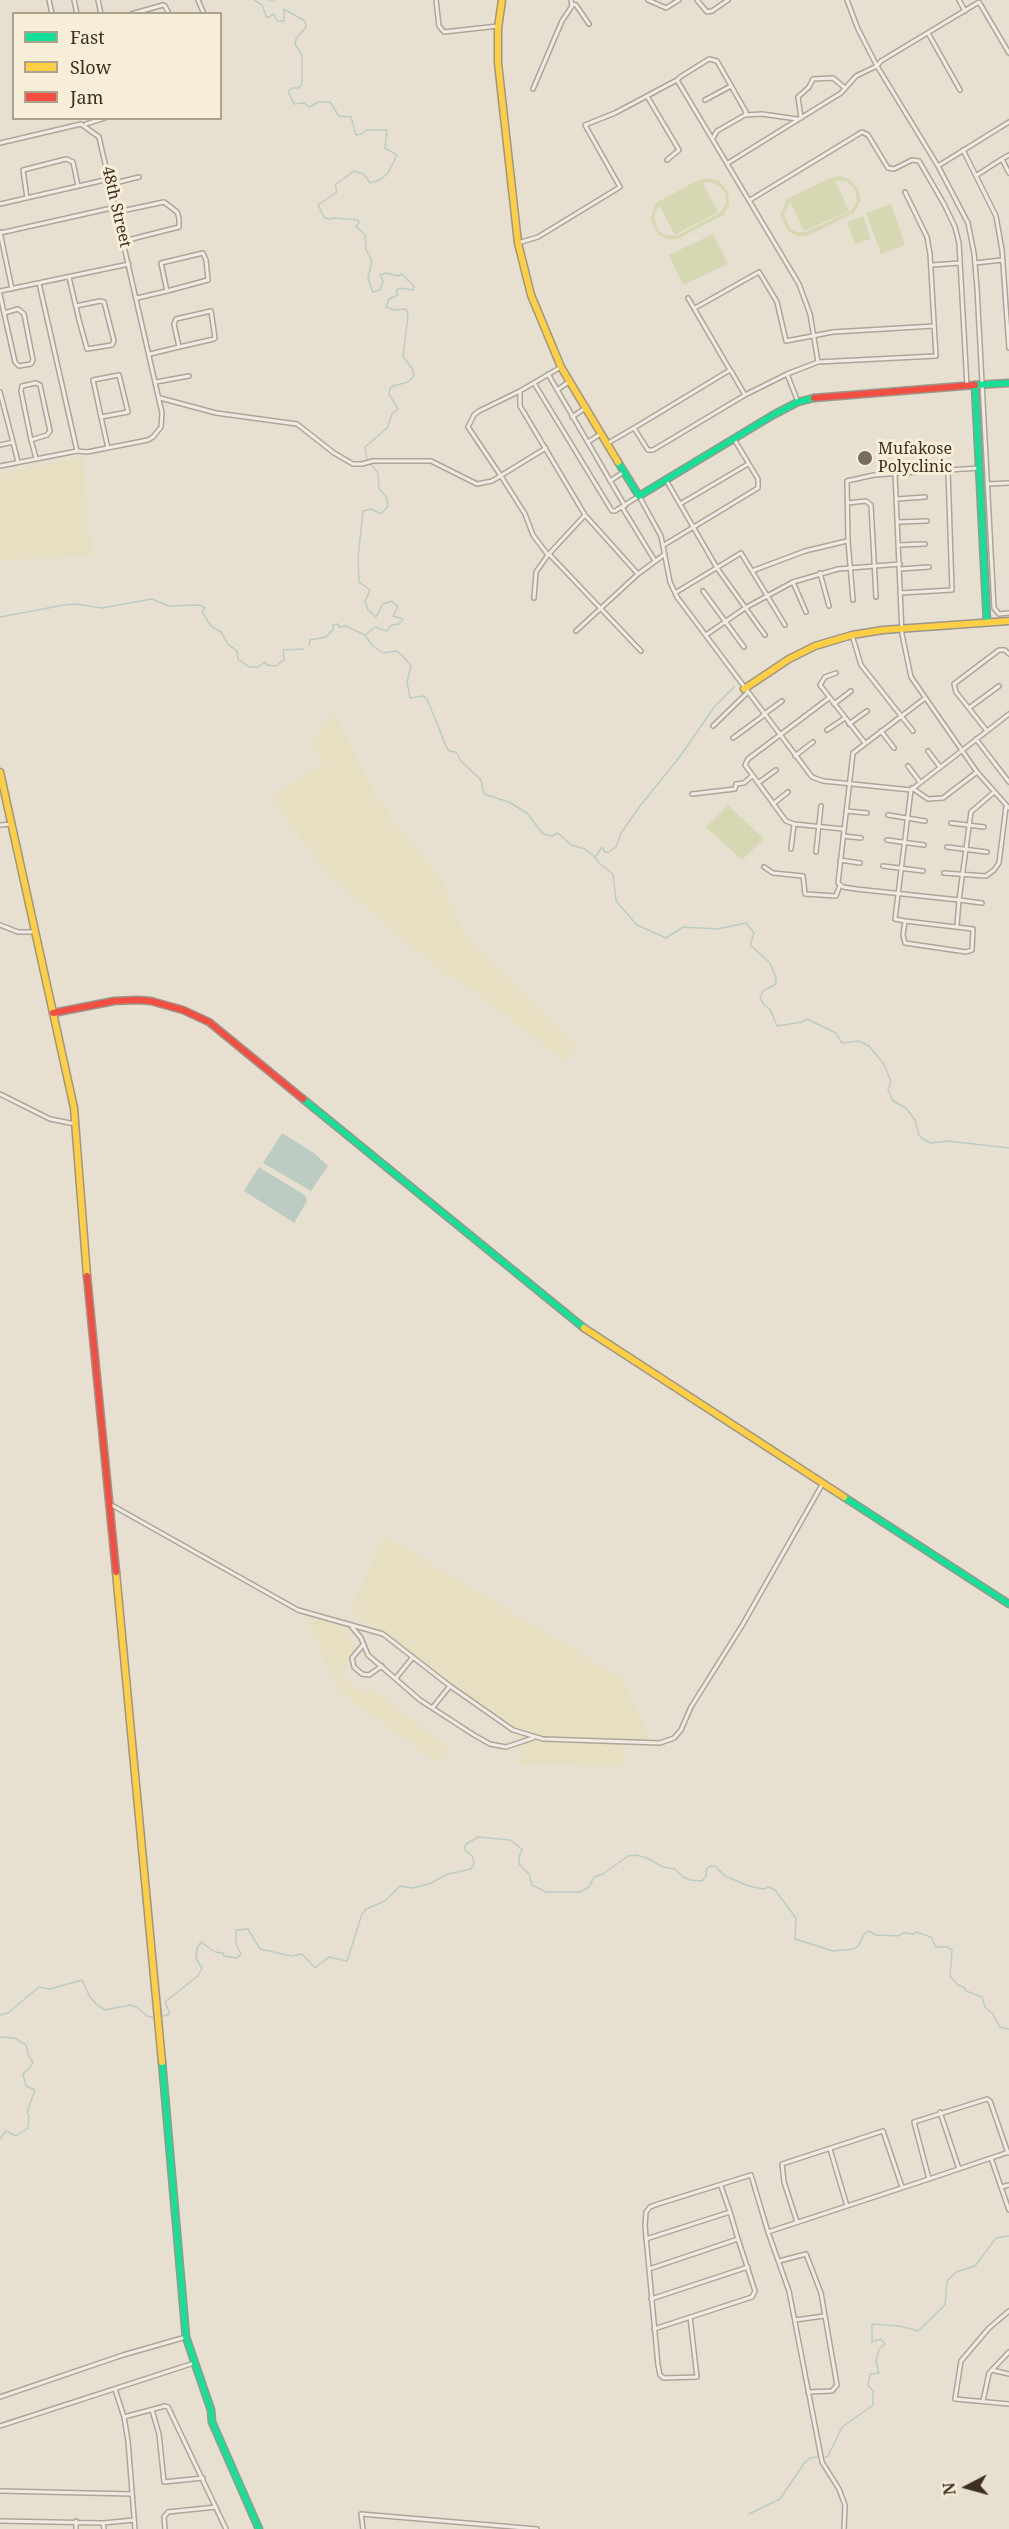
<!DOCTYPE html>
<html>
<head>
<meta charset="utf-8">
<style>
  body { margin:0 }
  #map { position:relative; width:1009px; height:2529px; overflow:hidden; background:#e7e0d1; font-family:"Noto Serif",serif }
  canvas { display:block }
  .legend { position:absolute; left:12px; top:12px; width:210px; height:108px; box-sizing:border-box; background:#f7eed8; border:2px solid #ada18e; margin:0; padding:8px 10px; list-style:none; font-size:18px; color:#3d2e20 }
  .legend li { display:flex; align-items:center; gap:12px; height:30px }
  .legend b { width:30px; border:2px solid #ada18e }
  .north { position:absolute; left:937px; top:2457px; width:60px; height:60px; -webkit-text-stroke:4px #f7eed8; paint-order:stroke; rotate:264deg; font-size:16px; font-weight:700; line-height:24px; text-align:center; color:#3d2e20 }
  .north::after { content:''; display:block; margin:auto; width:21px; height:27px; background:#3d2e20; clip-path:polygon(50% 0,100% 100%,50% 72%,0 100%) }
</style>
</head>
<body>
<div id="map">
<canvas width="1009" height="2529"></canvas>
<ul class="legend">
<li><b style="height:8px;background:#16e098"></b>Fast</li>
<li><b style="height:8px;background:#ffcf43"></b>Slow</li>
<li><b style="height:8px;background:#f24e42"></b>Jam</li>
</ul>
<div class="north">N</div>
</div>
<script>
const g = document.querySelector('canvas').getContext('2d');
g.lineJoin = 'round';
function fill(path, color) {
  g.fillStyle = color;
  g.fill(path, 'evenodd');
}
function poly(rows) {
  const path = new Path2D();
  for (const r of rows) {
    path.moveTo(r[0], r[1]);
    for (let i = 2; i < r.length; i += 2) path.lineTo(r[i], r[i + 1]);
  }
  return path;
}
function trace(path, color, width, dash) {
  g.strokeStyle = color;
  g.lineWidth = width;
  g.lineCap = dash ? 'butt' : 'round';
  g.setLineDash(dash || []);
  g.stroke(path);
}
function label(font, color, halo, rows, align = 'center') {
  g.font = font + ' "Noto Serif",serif';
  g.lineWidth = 6;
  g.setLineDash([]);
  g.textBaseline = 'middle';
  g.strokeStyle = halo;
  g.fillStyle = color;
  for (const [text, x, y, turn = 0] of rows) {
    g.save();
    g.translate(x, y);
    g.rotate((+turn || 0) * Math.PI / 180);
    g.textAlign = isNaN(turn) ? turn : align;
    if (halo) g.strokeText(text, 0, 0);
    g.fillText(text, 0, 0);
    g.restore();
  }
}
fill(poly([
  [82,456,92,555,0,561,0,474],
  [334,713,369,783,390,815,402,834,437,872,465,934,578,1046,564,1061,462,982,449,977,404,941,332,877,309,850,272,797,324,761,309,746],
  [384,1535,623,1679,650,1739,625,1739,625,1765,520,1764,518,1734,351,1611],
  [304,1614,343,1622,352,1627,348,1634,356,1648,343,1674,363,1693,371,1688,449,1748,437,1762,341,1693]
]), '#e6dfc2');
fill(poly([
  [840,176,850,180,859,190,860,201,854,213,807,236,797,236,788,231,780,215,787,199,830,178],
  [835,180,846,181,855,189,857,201,851,211,806,232,798,232,790,228,784,215,790,201,804,231,849,211],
  [709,178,719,181,728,192,729,205,723,215,678,239,668,239,658,235,650,219,656,203,698,180],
  [711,182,720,186,725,193,726,202,721,212,677,236,665,235,658,230,654,216,659,205,675,235,718,212,703,183],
  [891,204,905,245,881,254,866,213],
  [863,216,871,239,855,244,847,222],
  [713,234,728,264,683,285,669,255],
  [728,805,764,839,742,860,706,827]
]), '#d6d7b3');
fill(poly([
  [282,1133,314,1153,328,1166,311,1191,263,1163],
  [259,1167,306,1196,307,1201,294,1223,244,1191]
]), '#bcccc2');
trace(poly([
  [254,0,262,5,267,18,274,14,277,21,284,21,284,9,305,21,306,27,296,39,295,44,302,55,302,84,299,88,292,88,288,91,294,104,304,103,309,107,319,102,330,102,339,116,351,117,356,135,361,134,366,130,387,130,385,148,397,155,388,173,380,180,370,183,364,174,354,171,335,185,337,192,318,205,324,217,328,219,335,218,358,220,359,223,356,226,365,235,366,249,372,261,368,278,373,292,380,290,383,281,380,275,386,273,398,276,402,274,414,286,413,290,399,288,396,291,398,295,389,299,386,307,394,310,406,309,408,316,403,356,413,370,414,376,408,382,393,386,390,389,389,394,398,409,392,414,387,428,365,447,367,460,378,473,379,488,387,498,388,506,381,514,371,509,363,511,358,558,359,582,370,590,365,602,368,610,376,617,383,604,392,601,398,607,393,616,403,619,399,624,391,625,387,631,375,627,365,635],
  [269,0,274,0],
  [0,617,64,605,75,604,102,608,152,599,169,606,200,605,205,608,202,612,211,626,221,632,228,644,237,651,238,659,249,667,258,667,265,662,267,665,276,666,284,660,283,650,304,649],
  [309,645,310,640,326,637,333,630,333,625,338,624,339,627,346,626,365,635,372,645,383,653,396,651,402,655,411,666,407,682,410,698,423,696,427,699,446,746,449,751,456,752,461,761,481,780,484,794,509,802,527,813,543,834,552,836,558,833,571,845,585,849,595,857,599,863,613,874,616,901,637,925,666,938,683,927,717,929,746,923,754,933,750,945,770,963,776,978,776,984,763,991,760,997,764,1005,770,1009,777,1026,802,1022,807,1019,836,1033,842,1043,859,1041,869,1046,884,1064,891,1082,888,1089,893,1101,906,1108,915,1120,919,1135,923,1139,931,1143,947,1141,1009,1148],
  [596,856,602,847,605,852,609,852,616,847,621,833,640,806,681,755,715,706,734,687],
  [0,2015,8,2013,39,1987,50,1989,82,1980,90,1997,97,2005,105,2010,130,2005,137,2007,147,2016,156,2018],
  [160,2017,170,2014,165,2002,198,1976,202,1968,196,1958,197,1948,201,1942,215,1952,223,1953,224,1956,237,1958,241,1954,236,1944,236,1930,248,1929,260,1949,291,1956,302,1954,315,1968,329,1957,347,1961,362,1914,366,1909,385,1901,400,1886,412,1888,429,1884,448,1874,471,1869,474,1863,472,1856,464,1849,466,1844,478,1837,510,1840,522,1849,519,1857,519,1864,529,1874,532,1885,546,1892,580,1892,589,1887,594,1877,603,1874,628,1856,636,1855,647,1858,663,1867,675,1869,683,1877,690,1880,702,1881,706,1876,706,1870,710,1866,715,1866,725,1876,749,1886,763,1889,769,1887,775,1890,796,1918,795,1939,833,1951,854,1949,858,1946,865,1933,869,1931,876,1935,897,1936,904,1933,914,1934,916,1932,931,1937,936,1947,947,1947,952,1950,950,1976,958,1985,965,1988,966,1991,982,1997,985,2007,993,2014,1000,2027,1009,2029],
  [0,2037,15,2038,26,2045,29,2057,33,2062,31,2066,23,2074,26,2086,35,2090,27,2112,29,2116,28,2128,16,2136,6,2131,0,2139],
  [825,2457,828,2456,842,2427,873,2405,873,2391,868,2385,870,2374,879,2373,876,2361,879,2349,885,2344,881,2339,872,2342,872,2324,900,2326,918,2331,945,2305,947,2281,956,2272,975,2266,996,2238,1009,2236],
  [749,2514,780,2499,805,2462,810,2458,818,2457]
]), '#bcccc2', 1.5);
const street = poly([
  [49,0,52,14],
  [74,0,77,14],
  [98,0,101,14],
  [198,0,204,14],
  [436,0,439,26,444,32,498,26],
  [648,0,666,8,679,0],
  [697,0,707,12,712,11,728,0],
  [847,0,858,29,877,66,938,166,968,223,974,253,977,288,994,608,999,614,1009,613],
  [959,0,965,11],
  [572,4,576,5,589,24],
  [131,14,163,5,165,6,169,14],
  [928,33,960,90],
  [533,89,562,21,572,6,571,0],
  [647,96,679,150,667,160],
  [705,100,731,86],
  [745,115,762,114,797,119],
  [801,118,798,97,809,87,813,79,833,78,845,88],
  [86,124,105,118],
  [713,138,717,131,745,115,746,112,717,61,709,59,680,77,677,80,799,284,810,314,818,362,936,356,930,254,927,237,905,192],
  [0,143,81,124,99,137,162,413,161,427,153,437,148,440,87,452,77,451,39,283],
  [963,150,996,216,1002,250,1009,348],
  [1009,155,1002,159,1009,173],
  [728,163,841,93,856,76,877,66,881,61,979,2,1009,53],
  [938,166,1009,122],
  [977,175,1002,159],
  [111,184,139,177],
  [27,198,23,170,66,159,73,162,78,186],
  [750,200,862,132,868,135,888,168,894,169,912,160,919,161,944,204,955,227,959,243,967,386],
  [0,204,109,179],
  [117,212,164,202,177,212,179,218,179,227,124,241],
  [0,232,12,289],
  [0,233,116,207],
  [518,243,538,237,620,187,585,125,615,113,677,80],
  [975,263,1002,260],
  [932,265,960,263],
  [69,277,79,320,87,349,112,345,114,341,104,302,100,301,76,306],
  [0,291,129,264],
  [0,294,4,313],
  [137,298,167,291,208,280,206,260,203,253,161,263,167,291],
  [688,298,730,370,634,428,648,450,653,450,745,395,787,374,818,362],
  [695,308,759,272,777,302,786,341,833,332,934,326],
  [18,309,24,314,33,360,31,364,19,366,15,362,4,313,18,309],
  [150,354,179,347,214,339,215,338,211,311,176,319,174,324,179,347],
  [561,367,520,391,520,406,585,515,638,574],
  [731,371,745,395],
  [548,374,625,506],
  [787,374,798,402],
  [156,382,189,376],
  [534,383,612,511,615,511,639,496,661,536,670,582,677,597,812,777,823,781,911,790,1009,714],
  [557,390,570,381],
  [520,391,479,411,474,415,468,427,501,476,525,514,533,535,548,555],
  [0,392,13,442,0,445],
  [160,398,216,413,297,424,334,453,353,464,362,464,373,461,431,461,477,484,492,481,546,448],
  [101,417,128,412,119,375,93,380,97,398,101,417,108,448],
  [572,417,587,407],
  [31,440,47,435,50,431,40,385,36,383,22,386,21,391,31,440,36,458],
  [13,442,18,462],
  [588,442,602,433],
  [608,443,634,428],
  [0,466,77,451],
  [895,473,902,634,911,677,977,772,1009,808],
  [666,480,717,568,765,635],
  [610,481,625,471],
  [987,484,1009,483],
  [897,499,925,497],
  [847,503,866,501,871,505,876,597],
  [680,504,748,464],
  [622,507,655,561],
  [898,522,927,521],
  [664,545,758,488,758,479,734,439],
  [899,545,925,544],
  [549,554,641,651],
  [900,569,929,567],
  [752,571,805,551,847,541],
  [820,573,829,606],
  [793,582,806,612],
  [703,591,744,647],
  [675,593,741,553,785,625],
  [900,593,952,590,948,470,980,468],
  [534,598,536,572,548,555,585,515],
  [853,600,848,541,847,481,874,475,948,470],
  [576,631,638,574,665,554],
  [706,635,745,608,793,582,838,569,900,564],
  [852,635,861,665,913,731],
  [836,673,825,677,820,685,865,743],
  [829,698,748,759,745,765,786,821,794,824,843,829],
  [924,699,853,753,838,883,843,887,856,889,959,900,971,812,993,793],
  [834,704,851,691],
  [969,708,999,686],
  [763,715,782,701],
  [849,724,867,711],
  [713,726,747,693],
  [827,730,845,718],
  [881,731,894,748],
  [987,731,956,692,954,684,999,650,1005,650,1009,654],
  [733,738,763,716],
  [976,739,1009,782],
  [928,751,940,767],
  [795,756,813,742],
  [908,766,920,782],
  [758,783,776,770],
  [912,788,928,799,943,798,977,772],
  [692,794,735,789,736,784,744,783,752,776],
  [773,804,788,792],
  [846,811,867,813],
  [888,815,925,821],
  [951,823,984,827],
  [0,825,12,824],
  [843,836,861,838],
  [887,840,924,845],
  [947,847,987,852],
  [791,849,794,824],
  [816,852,821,806],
  [840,860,860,863],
  [883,866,923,871],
  [764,867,773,873,803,876,805,894,836,896,840,885],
  [944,873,986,876,994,870,999,863,1006,807],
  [905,921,973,929,972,950,966,952,905,943,903,935,905,921],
  [905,921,895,919,911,790],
  [0,925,18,932,35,932],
  [957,925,959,900,982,903],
  [0,1094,50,1119,75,1124],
  [108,1503,298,1610,383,1634,450,1686,513,1730,543,1739,660,1743,674,1738,681,1730,691,1707,743,1624,823,1483],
  [352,1627,361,1638,368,1655,420,1700,474,1735,490,1744,506,1747,533,1738],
  [363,1645,352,1658,354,1667,362,1674,369,1675,382,1666],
  [396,1678,413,1657],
  [433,1707,450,1686],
  [940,2112,959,2169],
  [830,2149,847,2206],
  [1009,2152,991,2158,1009,2210],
  [991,2158,929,2179,914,2122,987,2099,990,2101,1008,2153],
  [1001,2187,1009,2185],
  [730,2212,738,2239],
  [797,2222,784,2182,782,2164,883,2131,902,2187],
  [768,2232,929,2179],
  [646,2239,730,2212,721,2186],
  [779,2261,806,2254,821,2293,837,2385,832,2391,808,2392],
  [649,2269,738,2239,755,2291,752,2297,654,2329],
  [651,2299,748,2267],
  [1009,2311,989,2328,961,2361,955,2399,1009,2404],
  [690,2317,697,2377,664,2378,660,2375,658,2365,645,2226,646,2212,650,2207,658,2204,751,2175,768,2232,789,2291,822,2462,839,2489,845,2505,844,2529],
  [795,2320,824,2316],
  [992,2370,1009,2374],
  [115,2389,124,2417,128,2441,135,2529],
  [0,2397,123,2355,186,2337],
  [983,2401,989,2373,1009,2352],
  [152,2410,159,2434,164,2482,203,2478],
  [124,2417,165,2406,168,2407,226,2529],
  [0,2426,194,2363],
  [0,2491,132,2494],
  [0,2521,103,2523,134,2520],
  [76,2521,76,2529],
  [103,2523,104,2529],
  [165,2529,164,2517,168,2512,216,2507],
  [363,2529,361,2514,537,2529]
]);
const fast = poly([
  [618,462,639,496,773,415,798,402,814,398],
  [987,622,975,385,1009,383],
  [303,1099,584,1328],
  [844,1497,1009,1604],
  [162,2062,186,2337,211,2410,212,2422,259,2529]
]);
const slow = poly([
  [502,0,498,28,498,63,518,243,531,295,561,367,618,462],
  [744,689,789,659,815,646,852,635,883,630,1009,621],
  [0,772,74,1108,87,1276],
  [584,1328,844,1497],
  [116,1572,162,2062]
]);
const jam = poly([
  [814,398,975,385],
  [53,1013,114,1001,138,1000,151,1001,183,1010,209,1022,303,1099],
  [87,1276,116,1572]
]);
trace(street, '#ada599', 6);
trace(fast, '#9c958a', 9);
trace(slow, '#9c958a', 9);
trace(jam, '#9c958a', 9);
trace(street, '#efebe3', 3);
trace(fast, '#16e098', 6);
trace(slow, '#ffcf43', 6);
trace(jam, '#f24e42', 6);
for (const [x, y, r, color] of [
  [865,458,8,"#786c5e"]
]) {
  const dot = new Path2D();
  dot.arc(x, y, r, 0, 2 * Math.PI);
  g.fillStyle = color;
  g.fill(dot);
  trace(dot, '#f7eed8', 2);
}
label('16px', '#3d2e20', '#f7eed8', [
  ["48th Street",116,207,77]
]);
label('16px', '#3d2e20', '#f7eed8', [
  ["Mufakose",878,449],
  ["Polyclinic",878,467]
], 'left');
</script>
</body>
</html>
